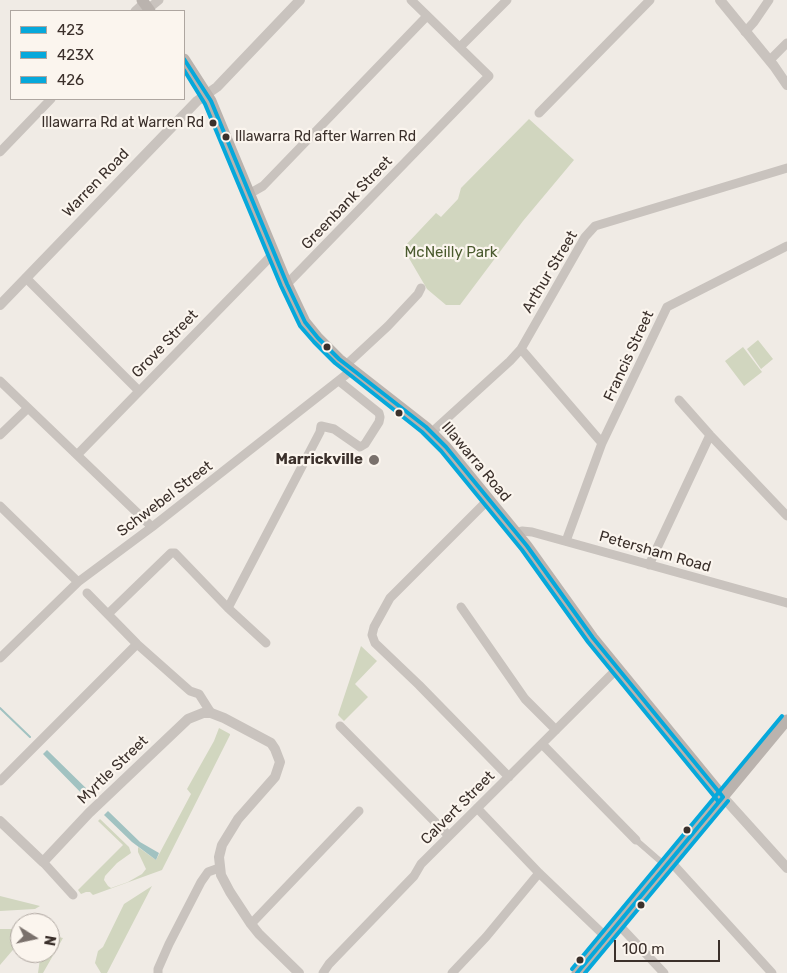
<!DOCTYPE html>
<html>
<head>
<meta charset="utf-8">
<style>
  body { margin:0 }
  #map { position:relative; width:787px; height:973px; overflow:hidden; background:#f0ebe5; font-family:Rubik,sans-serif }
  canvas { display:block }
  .legend { position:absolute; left:10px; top:10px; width:175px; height:90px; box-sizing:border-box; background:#fbf5ee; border:1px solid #aea6a0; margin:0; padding:6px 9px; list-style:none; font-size:15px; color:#3b302b }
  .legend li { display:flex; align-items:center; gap:10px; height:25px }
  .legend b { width:25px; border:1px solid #aea6a0 }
  .north { position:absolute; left:10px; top:913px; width:50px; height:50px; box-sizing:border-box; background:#fbf5ee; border:1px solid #aea6a0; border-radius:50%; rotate:100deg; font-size:14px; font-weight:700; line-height:20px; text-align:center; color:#3b302b }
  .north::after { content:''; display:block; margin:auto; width:18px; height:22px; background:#7a716c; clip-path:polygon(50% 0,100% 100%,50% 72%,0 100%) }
  .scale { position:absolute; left:614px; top:940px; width:106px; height:22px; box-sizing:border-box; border:2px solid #3b302b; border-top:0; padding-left:6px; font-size:15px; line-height:18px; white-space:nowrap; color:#3b302b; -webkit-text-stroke:4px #fbf5ee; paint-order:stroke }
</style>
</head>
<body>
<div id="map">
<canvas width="787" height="973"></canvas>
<ul class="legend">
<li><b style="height:6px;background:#06a8db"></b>423</li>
<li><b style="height:6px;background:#06a8db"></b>423X</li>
<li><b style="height:6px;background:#06a8db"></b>426</li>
</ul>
<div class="north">N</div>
<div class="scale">100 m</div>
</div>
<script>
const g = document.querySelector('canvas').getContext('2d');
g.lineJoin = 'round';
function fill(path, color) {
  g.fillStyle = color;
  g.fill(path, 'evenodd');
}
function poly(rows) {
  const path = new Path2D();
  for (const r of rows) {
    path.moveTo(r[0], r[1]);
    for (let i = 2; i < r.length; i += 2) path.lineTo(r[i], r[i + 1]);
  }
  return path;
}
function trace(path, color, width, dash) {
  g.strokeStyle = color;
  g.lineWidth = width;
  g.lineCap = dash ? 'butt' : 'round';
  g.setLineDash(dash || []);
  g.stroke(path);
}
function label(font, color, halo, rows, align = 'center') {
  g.font = font + ' Rubik,sans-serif';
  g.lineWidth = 4.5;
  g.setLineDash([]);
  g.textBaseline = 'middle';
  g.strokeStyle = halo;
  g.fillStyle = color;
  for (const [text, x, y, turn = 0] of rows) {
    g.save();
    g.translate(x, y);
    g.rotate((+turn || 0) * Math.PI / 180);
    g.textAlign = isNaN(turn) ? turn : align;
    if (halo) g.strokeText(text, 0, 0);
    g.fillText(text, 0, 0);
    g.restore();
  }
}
fill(poly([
  [529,119,574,160,523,221,460,305,446,305,427,289,403,248,436,213,441,217,458,199,461,188],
  [758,340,773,359,761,369,747,349],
  [743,347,762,372,744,386,725,361],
  [361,646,377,661,355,684,368,697,344,721,338,715],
  [219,728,230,734,230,735,162,870,93,895,90,892,86,892,81,894,78,890,123,845,98,821,100,819,129,847,131,853,117,863,105,876,104,880,108,886,111,888,128,882,142,874,146,869,138,852,138,847,156,860,191,794,187,789,214,741],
  [152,886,107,973,101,973,95,963,98,951,103,947,124,904],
  [0,896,40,906,35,909,0,911],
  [0,929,20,929,18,944,0,965],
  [50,935,63,938,43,973,38,973,40,959,38,953,50,953]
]), '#d1d6bf');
fill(poly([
  [47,750,93,795,88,800,43,754],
  [108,811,140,842,159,853,156,860,132,842,104,815]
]), '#a1c2c1');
trace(poly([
  [0,708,30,737]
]), '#a1c2c1', 2);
trace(poly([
  [636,840,667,867]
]), '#c9c3be', 6);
trace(poly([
  [148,9,159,0],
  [135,11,144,3],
  [745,32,754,22,769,0],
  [460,47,507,0],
  [770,60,787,43],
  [539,113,650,0],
  [0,152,51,99],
  [249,194,263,186,427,16],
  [26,278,139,391],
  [287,284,489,76,411,0],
  [521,349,602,443],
  [346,365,388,326,418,294,421,288],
  [0,381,152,527],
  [679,400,710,435,787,516],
  [432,432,510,361,521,349,585,237,595,226,787,168],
  [0,435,27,409],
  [77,455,274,253],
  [489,499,390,598,374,627,372,635,375,643,419,685,509,777],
  [0,506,78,582],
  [516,533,522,531,532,532,787,603],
  [566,541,602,443,667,307,787,246],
  [649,565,710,435],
  [87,593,137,644,190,691,199,694,211,713],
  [461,607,525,699,556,730],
  [228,608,320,432,321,426,334,429,360,447,365,444,379,422,380,417,379,413,339,381],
  [108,614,171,553,175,553,228,608,266,643],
  [0,658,78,582,152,527,352,370],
  [340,726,449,836],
  [542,744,636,840],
  [0,781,137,644],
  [477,808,539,873,607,938],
  [43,862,73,895],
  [671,862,772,973],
  [251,924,359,811],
  [618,924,664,973],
  [158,973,158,969,169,944,201,882,208,872,219,868],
  [323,973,329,964,414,876,421,864,618,668],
  [452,973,486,937,539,873]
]), '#c9c3be', 9);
trace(poly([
  [720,0,774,66,787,85],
  [0,305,197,101,217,87,300,0],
  [723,797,787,868],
  [0,821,43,862,89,813,188,719,203,713,211,713,224,718,271,743,275,749,280,762,275,777,238,819,222,845,219,857,221,875,230,892,251,924,259,934,299,973]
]), '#c9c3be', 10);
trace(poly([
  [142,0,150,11],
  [184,59,211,101,287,284,305,322,318,338,339,359,426,427,446,447,527,546,593,638,723,797],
  [577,973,787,720]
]), '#bab3ae', 11);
trace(poly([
  [184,59,211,101,287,284,305,322,318,338,339,359,426,427,446,447,527,546,593,638,723,797],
  [577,973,723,797]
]), '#06a8db', 4);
trace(poly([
  [184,70,205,104,281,286,300,326,314,342,335,363,422,432,441,451,522,550,588,642,718,801],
  [585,973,728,801]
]), '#06a8db', 4);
trace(poly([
  [572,969,782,716]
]), '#06a8db', 4);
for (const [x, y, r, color] of [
  [213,123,4.5,"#3b302b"],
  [226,137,4.5,"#3b302b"],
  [327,347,4.5,"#3b302b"],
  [399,413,4.5,"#3b302b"],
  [374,460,6,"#7a716c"],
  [687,830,4.5,"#3b302b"],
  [641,905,4.5,"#3b302b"],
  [580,960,4.5,"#3b302b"]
]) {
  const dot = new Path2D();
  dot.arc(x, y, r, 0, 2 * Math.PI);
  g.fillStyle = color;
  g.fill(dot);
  trace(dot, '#fbf5ee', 2);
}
label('14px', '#3b302b', '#fbf5ee', [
  ["Illawarra Rd at Warren Rd",204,123],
  ["Illawarra Rd after Warren Rd",235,137,"left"]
], 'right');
label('15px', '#3b302b', '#fbf5ee', [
  ["Warren Road",96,183,-46],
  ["Greenbank Street",347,203,-46],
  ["Arthur Street",550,272,-59],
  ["Grove Street",165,344,-46],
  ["Francis Street",629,356,-65],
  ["Illawarra Road",476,462,50],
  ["Schwebel Street",165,499,-37],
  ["Petersham Road",655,552,16],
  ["Myrtle Street",113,770,-44],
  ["Calvert Street",458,808,-45]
]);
label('15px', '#4a5a2e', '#fbf5ee', [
  ["McNeilly Park",451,253]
]);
label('bold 15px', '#3b302b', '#fbf5ee', [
  ["Marrickville",363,460]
], 'right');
</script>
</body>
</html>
